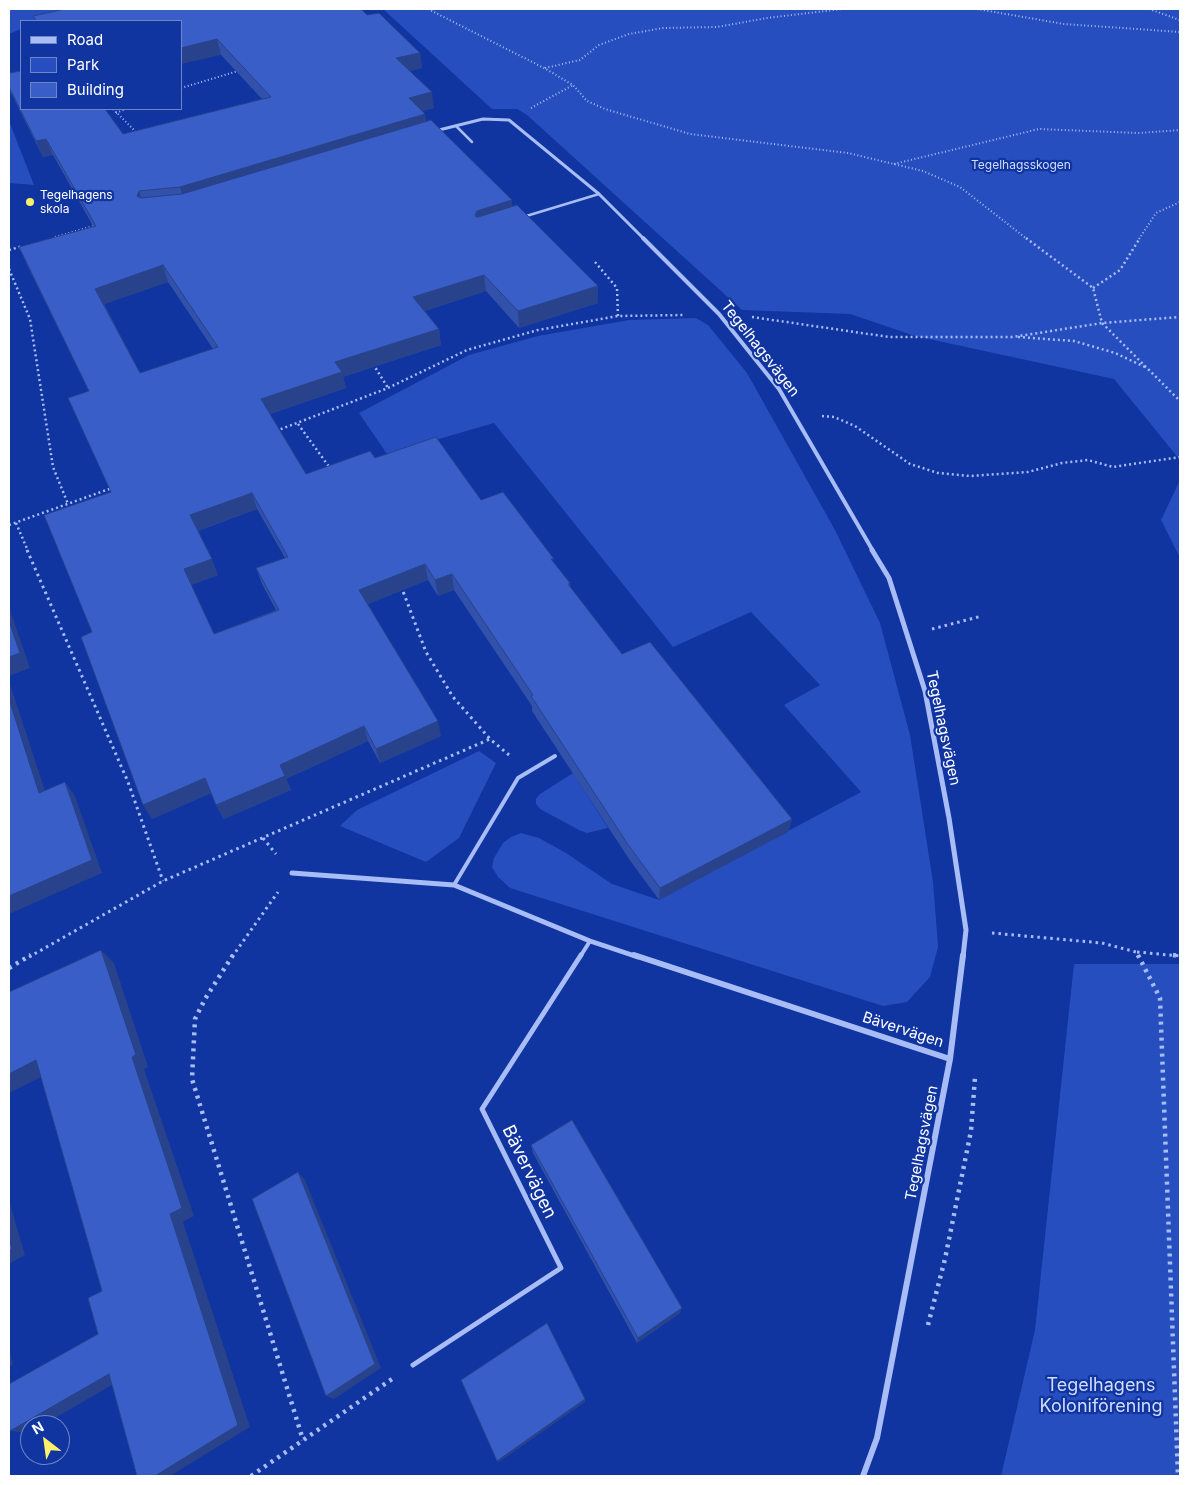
<!DOCTYPE html>
<html>
<head>
<meta charset="utf-8">
<style>
  body { margin:0 }
  #map { position:relative; width:1189px; height:1485px; overflow:hidden; background:#1034a0; font-family:Inter,sans-serif }
  canvas { display:block }
  .frame { position:absolute; inset:0; border:10px solid #fff; pointer-events:none }
  .legend { position:absolute; left:20px; top:20px; width:162px; height:90px; box-sizing:border-box; background:#1034a0; border:1px solid #7085c6; margin:0; padding:6px 9px; list-style:none; font-size:15px; color:#fff }
  .legend li { display:flex; align-items:center; gap:10px; height:25px }
  .legend b { width:25px; border:1px solid #7085c6 }
  .north { position:absolute; left:20px; top:1415px; width:50px; height:50px; box-sizing:border-box; background:#1034a0; border:1px solid #7085c6; border-radius:50%; rotate:330deg; font-size:14px; font-weight:700; line-height:20px; text-align:center; color:#fff }
  .north::after { content:''; display:block; margin:auto; width:18px; height:22px; background:#fff06c; clip-path:polygon(50% 0,100% 100%,50% 72%,0 100%) }
</style>
</head>
<body>
<div id="map">
<canvas width="1189" height="1485"></canvas>
<div class="frame"></div>
<ul class="legend">
<li><b style="height:6px;background:#a8bcf5"></b>Road</li>
<li><b style="height:14px;background:#274ebf"></b>Park</li>
<li><b style="height:14px;background:#395ec7"></b>Building</li>
</ul>
<div class="north">N</div>
</div>
<script>
const g = document.querySelector('canvas').getContext('2d');
g.lineJoin = 'round';
function fill(path, color) {
  g.fillStyle = color;
  g.fill(path, 'evenodd');
}
function poly(rows) {
  const path = new Path2D();
  for (const r of rows) {
    path.moveTo(r[0], r[1]);
    for (let i = 2; i < r.length; i += 2) path.lineTo(r[i], r[i + 1]);
  }
  return path;
}
function trace(path, color, width, dash) {
  g.strokeStyle = color;
  g.lineWidth = width;
  g.lineCap = dash ? 'butt' : 'round';
  g.setLineDash(dash || []);
  g.stroke(path);
}
function label(font, color, halo, rows, align = 'center') {
  g.font = font + ' Inter,sans-serif';
  g.lineWidth = 4.5;
  g.setLineDash([]);
  g.textBaseline = 'middle';
  g.strokeStyle = halo;
  g.fillStyle = color;
  for (const [text, x, y, turn = 0] of rows) {
    g.save();
    g.translate(x, y);
    g.rotate((+turn || 0) * Math.PI / 180);
    g.textAlign = isNaN(turn) ? turn : align;
    if (halo) g.strokeText(text, 0, 0);
    g.fillText(text, 0, 0);
    g.restore();
  }
}
fill(poly([
  [9,9,99,9,42,21,21,21,21,29,9,34],
  [383,9,1180,9,1180,460,1114,379,915,336,850,314,742,310,527,115,517,109,492,109],
  [9,121,34,185,9,183],
  [696,318,708,325,747,373,835,530,880,623,910,735,933,882,938,947,930,977,907,1002,883,1006,510,888,498,877,492,867,494,858,503,843,511,837,521,833,539,838,566,853,612,884,659,900,861,792,784,705,820,685,751,612,673,647,494,423,387,454,359,413,469,355,538,336,629,320],
  [1180,480,1180,558,1161,520],
  [479,751,496,763,459,838,426,862,340,826,357,810],
  [573,773,608,828,587,833,579,830,540,809,536,804,536,799,540,794],
  [1074,964,1180,964,1180,1476,1001,1476,1035,1330]
]), '#274ebf');
trace(poly([
  [428,9,544,68,573,85,587,101,605,109,690,134,848,153,923,171,960,187,1027,239],
  [977,9,1064,24,1180,32],
  [1149,9,1180,20],
  [9,10,13,9],
  [545,68,580,60,599,45,629,34,663,28,717,27,767,18,842,9],
  [181,88,238,71],
  [531,108,573,85],
  [113,109,137,133],
  [116,113,126,109],
  [894,164,1039,129,1138,133,1180,130],
  [55,237,97,225],
  [1139,239,1156,213,1180,202]
]), '#a8bcf5', 2, [1, 2.5]);
trace(poly([
  [1026,238,1093,288,1102,323,1180,401],
  [9,250,23,246],
  [595,262,617,288,618,316],
  [9,269,30,319,53,467,68,504],
  [1093,288,1120,270,1140,238],
  [752,317,889,337,1013,337,1102,323,1180,317],
  [1018,337,1074,341,1115,353,1145,367],
  [373,364,388,388],
  [822,416,834,417,855,426,910,464,938,473,970,476,1028,472,1062,463,1088,460,1113,467,1180,457],
  [298,424,330,468],
  [276,431,388,388,467,350,538,330,618,316,684,315],
  [16,523,28,551],
  [9,525,112,488]
]), '#a8bcf5', 2.5, [2, 3]);
trace(poly([
  [27,550,128,782,163,881],
  [401,586,426,652,453,697,490,739,509,755],
  [932,629,982,616],
  [263,838,276,854],
  [992,933,1102,943,1136,952,1138,957],
  [1137,952,1180,956],
  [29,957,163,881,490,739],
  [232,957,278,892]
]), '#a8bcf5', 3, [2.5, 4]);
trace(poly([
  [233,955,205,999,195,1019,192,1079,303,1440],
  [1138,955,1160,998,1178,1476],
  [1173,955,1180,956],
  [9,968,31,955],
  [928,1325,945,1259,971,1131,975,1077],
  [251,1476,392,1379]
]), '#a8bcf5', 4.5, [3, 5]);
trace(poly([
  [456,126,472,142],
  [523,217,599,194]
]), '#a8bcf5', 2.5);
trace(poly([
  [454,885,518,778,555,756],
  [580,957,590,941]
]), '#a8bcf5', 4);
trace(poly([
  [413,1365,561,1268,482,1109,581,955]
]), '#a8bcf5', 5);
trace(poly([
  [435,131,483,119,509,120,599,194,644,239]
]), '#a8bcf5', 3);
trace(poly([
  [643,238,719,314,779,389,873,551]
]), '#a8bcf5', 4);
trace(poly([
  [872,550,889,578,925,691,949,818,966,930,963,957],
  [292,873,454,885,590,941,638,957]
]), '#a8bcf5', 5);
trace(poly([
  [634,955,950,1059],
  [863,1476,877,1438,950,1059,963,955]
]), '#a8bcf5', 6);
fill(poly([
  [367,15,420,53,422,68,410,71,434,108,422,111,426,121,513,206,598,303,519,328,486,291,425,311,439,329,441,345,343,377,346,388,270,414,306,474,375,458,481,500,554,563,570,583,570,587,622,654,792,819,788,832,659,900,629,859,532,711,532,706,454,590,438,596,428,580,368,604,441,736,380,763,368,741,286,779,291,790,224,819,216,805,211,793,152,819,92,632,111,492,89,391,26,263,93,226,53,155,43,157,9,89,9,73,123,134,262,99,221,55,181,21,35,21,33,16],
  [168,282,213,349,140,373,104,304],
  [257,509,285,558,256,568,262,584,276,610,214,634,191,585,218,575,198,531],
  [531,1145,680,1313,637,1343,533,1153]
]), '#3151ab');
fill(poly([
  [217,39,221,55,181,64,181,48],
  [420,53,422,68,398,74,396,58],
  [432,92,434,108,411,114,409,98],
  [425,114,427,130,185,204,180,187],
  [46,139,53,155,43,157,36,141],
  [139,191,145,208,137,196],
  [512,200,513,216,478,227,475,216,477,211],
  [163,265,168,282,102,305,95,289],
  [484,275,486,291,416,314,413,297],
  [598,286,598,303,519,328,518,311],
  [439,329,441,345,343,377,346,388,266,415,261,399,335,362],
  [252,493,257,509,197,531,190,515],
  [212,559,218,575,191,585,184,569],
  [425,564,428,580,363,606,359,590],
  [452,574,454,590,438,596,435,580],
  [9,607,30,668,9,676],
  [9,681,50,806,39,793,9,699],
  [438,721,441,736,380,763,376,749],
  [364,726,368,741,286,779,291,790,224,819,216,805,280,765],
  [205,778,213,792,152,819,143,805],
  [65,782,75,796,102,873,9,914,9,896],
  [792,819,788,832,659,900,660,888],
  [101,950,114,963,148,1067,144,1069,194,1216,183,1222,250,1427,170,1476,155,1476,170,1214,132,1057],
  [36,1060,51,1072,9,1093,9,1074],
  [298,1172,305,1180,381,1368,334,1399,326,1396],
  [9,1200,25,1255,9,1264],
  [682,1308,680,1313,637,1343,638,1338],
  [9,1348,13,1365,9,1367],
  [109,1374,124,1378,43,1425,30,1425,30,1432,29,1433,10,1431],
  [585,1399,585,1402,499,1462,497,1461]
]), '#28428b');
const building = poly([
  [65,9,361,9,367,15,379,13,420,53,396,58,432,92,409,98,425,114,180,187,139,191,137,196,141,198,182,194,431,120,512,200,477,211,475,216,478,217,517,205,598,286,518,311,484,275,413,297,439,329,335,362,342,372,261,399,306,474,370,451,375,458,436,437,481,500,503,492,554,559,551,559,570,583,568,584,622,654,650,642,792,819,660,888,629,846,531,696,533,695,452,574,435,580,425,564,359,590,438,721,376,749,364,726,280,765,285,776,216,805,205,778,143,805,81,637,92,632,44,515,111,492,68,398,89,391,19,247,96,226,46,139,36,141,9,87,9,73,21,71,21,109,105,109,123,134,271,97,217,39,181,48,181,21,37,21,33,16,65,9],
  [163,265,218,347,140,373,95,289,163,265],
  [252,493,288,557,256,568,279,610,214,634,184,569,212,559,190,515,252,493],
  [9,621,20,653,9,657,9,621],
  [9,699,39,793,65,782,92,860,9,896,9,699],
  [101,950,136,1055,132,1057,182,1208,170,1214,238,1425,155,1476,137,1476,109,1374,10,1431,9,1423,9,1384,98,1334,88,1298,102,1291,36,1060,9,1074,9,992,101,950],
  [572,1120,682,1308,638,1338,531,1145,572,1120],
  [298,1172,375,1364,326,1396,252,1199,298,1172],
  [9,1240,12,1249,9,1251,9,1240],
  [547,1323,585,1399,497,1461,461,1380,547,1323]
]);
fill(building, '#395ec7');
trace(building, '#28428b', 1);
for (const [x, y, r, color] of [
  [30,202,5,"#fff06c"]
]) {
  const dot = new Path2D();
  dot.arc(x, y, r, 0, 2 * Math.PI);
  g.fillStyle = color;
  g.fill(dot);
  trace(dot, '#1034a0', 2);
}
label('12px', '#d1ddfe', '#1034a0', [
  ["Tegelhagsskogen",1021,165]
]);
label('12px', '#fff', '#1034a0', [
  ["Tegelhagens",40,195],
  ["skola",40,209]
], 'left');
label('15px', '#fff', '#1034a0', [
  ["Tegelhagsvägen",760,349,52],
  ["Tegelhagsvägen",943,728,78],
  ["Bävervägen",903,1030,18],
  ["Tegelhagsvägen",922,1143,-79]
]);
label('18px', '#fff', '#1034a0', [
  ["Bävervägen",529,1172,64]
]);
label('18px', '#d1ddfe', '#1034a0', [
  ["Tegelhagens",1101,1386],
  ["Koloniförening",1101,1407]
]);
</script>
</body>
</html>
